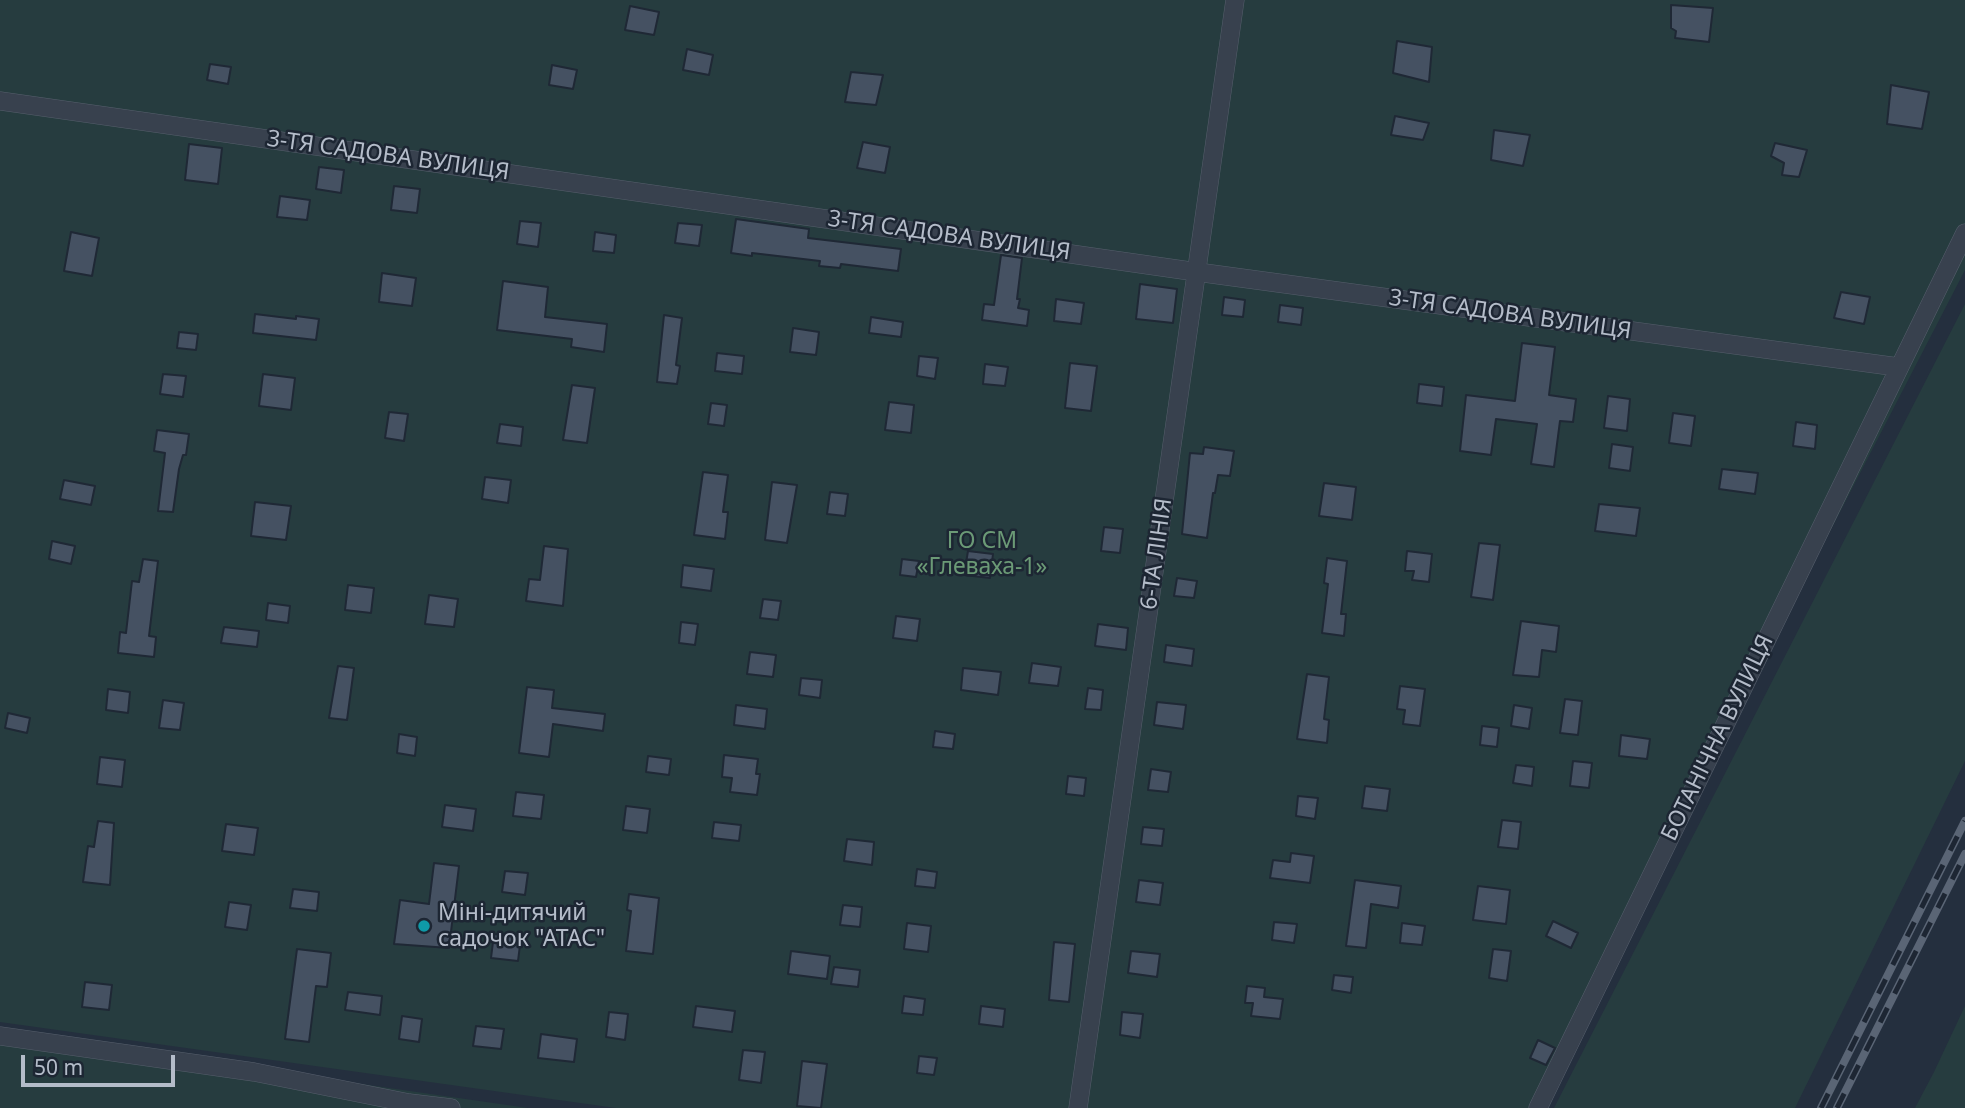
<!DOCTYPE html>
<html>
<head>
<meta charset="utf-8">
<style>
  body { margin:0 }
  #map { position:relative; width:1965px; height:1108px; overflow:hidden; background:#242f3e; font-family:"Noto Sans",sans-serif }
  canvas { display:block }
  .scale { position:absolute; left:21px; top:1055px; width:154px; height:32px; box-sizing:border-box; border:4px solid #b4bcc9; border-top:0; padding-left:9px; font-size:21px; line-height:24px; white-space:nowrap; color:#b4bcc9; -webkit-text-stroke:5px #1d2633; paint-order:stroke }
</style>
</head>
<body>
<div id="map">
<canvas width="1965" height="1108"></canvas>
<div class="scale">50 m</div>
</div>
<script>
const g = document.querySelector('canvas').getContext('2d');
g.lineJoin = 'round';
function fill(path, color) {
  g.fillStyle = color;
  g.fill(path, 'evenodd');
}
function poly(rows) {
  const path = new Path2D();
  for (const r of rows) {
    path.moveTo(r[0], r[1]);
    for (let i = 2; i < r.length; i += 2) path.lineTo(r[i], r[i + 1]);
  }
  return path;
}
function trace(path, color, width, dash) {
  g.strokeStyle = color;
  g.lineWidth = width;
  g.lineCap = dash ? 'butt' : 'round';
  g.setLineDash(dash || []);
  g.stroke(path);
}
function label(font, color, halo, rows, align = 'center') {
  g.font = font + ' "Noto Sans",sans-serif';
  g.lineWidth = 5;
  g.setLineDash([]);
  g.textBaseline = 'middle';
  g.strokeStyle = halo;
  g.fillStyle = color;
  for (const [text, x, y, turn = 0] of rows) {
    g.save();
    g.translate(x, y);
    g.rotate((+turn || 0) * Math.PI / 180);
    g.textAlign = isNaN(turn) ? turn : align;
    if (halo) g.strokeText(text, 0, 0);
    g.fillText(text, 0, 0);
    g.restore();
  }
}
fill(poly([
  [0,0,1965,0,1965,270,1532,1108,616,1108,0,1022],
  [1965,304,1965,761,1795,1108,1554,1108],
  [1965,1006,1965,1108,1915,1108,1934,1072],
  [0,1032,528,1108,0,1108]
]), '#263c3f');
const building = poly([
  [1671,5,1713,8,1709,42,1675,38,1676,31,1671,28,1671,5],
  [630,6,659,12,654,35,625,30,630,6],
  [1397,41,1432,47,1429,82,1393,73,1397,41],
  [687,49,713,55,709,75,683,70,687,49],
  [210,64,231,67,228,84,207,80,210,64],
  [552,65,577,70,573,89,549,85,552,65],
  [851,72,883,75,876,105,845,102,851,72],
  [1891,85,1929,92,1922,129,1887,124,1891,85],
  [1395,116,1429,123,1423,140,1391,135,1395,116],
  [1494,130,1530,135,1523,166,1491,160,1494,130],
  [863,142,890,147,885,173,857,168,863,142],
  [1775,143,1807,150,1799,177,1782,175,1784,163,1771,156,1775,143],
  [189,144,222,148,218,184,185,180,189,144],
  [319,167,344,170,341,193,316,189,319,167],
  [394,186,420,189,417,213,391,210,394,186],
  [280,196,310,200,307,220,277,217,280,196],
  [736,219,809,229,808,238,901,249,898,271,841,264,840,268,819,266,820,261,752,253,752,256,731,253,736,219],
  [520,221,541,223,538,247,517,244,520,221],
  [678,223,702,225,699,246,675,243,678,223],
  [71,232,99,238,92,276,64,271,71,232],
  [595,232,616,235,614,253,593,251,595,232],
  [1001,255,1022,258,1017,299,1020,299,1018,308,1029,310,1027,326,982,320,984,304,994,305,1001,255],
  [382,273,416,278,412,306,379,302,382,273],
  [503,281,548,287,545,317,607,324,604,352,571,347,572,339,497,330,503,281],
  [1140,284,1177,289,1173,323,1136,319,1140,284],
  [1841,292,1870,297,1864,324,1834,318,1841,292],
  [1224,297,1245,300,1243,317,1222,315,1224,297],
  [1056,299,1084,303,1081,324,1054,321,1056,299],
  [1280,305,1303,308,1301,325,1278,322,1280,305],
  [255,314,296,319,296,316,319,319,316,340,253,333,255,314],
  [664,315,682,318,676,365,680,366,677,384,657,382,664,315],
  [871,317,903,322,901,337,869,333,871,317],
  [793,328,819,332,816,355,790,352,793,328],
  [179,332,198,334,196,350,177,348,179,332],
  [1522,343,1555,347,1549,395,1576,399,1573,422,1560,421,1554,467,1531,464,1537,424,1496,419,1491,455,1460,451,1466,395,1515,401,1522,343],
  [717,353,744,356,742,374,715,371,717,353],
  [919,356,938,358,935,379,917,376,919,356],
  [1070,363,1097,366,1091,411,1065,408,1070,363],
  [985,364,1008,367,1005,386,983,384,985,364],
  [163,374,186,376,183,397,160,394,163,374],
  [263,374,295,378,291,410,259,406,263,374],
  [1419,384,1444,387,1442,406,1417,403,1419,384],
  [572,385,595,388,587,443,563,440,572,385],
  [1608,396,1630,399,1627,431,1604,428,1608,396],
  [889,402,914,405,911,433,885,430,889,402],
  [711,403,727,405,724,426,708,424,711,403],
  [389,412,408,414,404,441,385,438,389,412],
  [1673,413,1695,416,1691,446,1669,443,1673,413],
  [1796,422,1817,425,1815,449,1793,446,1796,422],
  [500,424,523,427,521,446,497,443,500,424],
  [157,430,189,434,186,455,183,455,179,469,173,512,158,511,165,453,154,451,157,430],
  [1612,444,1633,447,1630,471,1609,468,1612,444],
  [1204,447,1234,451,1230,476,1218,475,1215,493,1213,493,1207,538,1182,534,1190,453,1203,454,1204,447],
  [1722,469,1758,473,1755,494,1719,489,1722,469],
  [703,472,728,475,723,512,728,512,725,539,694,535,703,472],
  [485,477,511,480,508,503,482,499,485,477],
  [64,480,95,486,91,505,60,499,64,480],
  [772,482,797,485,787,543,765,540,772,482],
  [1324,483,1356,487,1352,520,1319,516,1324,483],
  [830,492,848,494,845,516,827,514,830,492],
  [255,502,291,506,286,540,251,536,255,502],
  [1599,504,1640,508,1636,536,1595,531,1599,504],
  [1104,527,1123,529,1120,553,1101,551,1104,527],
  [52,541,75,546,71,564,49,559,52,541],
  [1479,543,1500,545,1493,600,1471,597,1479,543],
  [544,546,568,549,563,606,526,601,529,579,540,580,544,546],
  [968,551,993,554,990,578,964,575,968,551],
  [1407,551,1432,554,1429,582,1412,580,1414,571,1405,571,1407,551],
  [1327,558,1347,561,1341,614,1346,614,1344,636,1322,633,1328,584,1324,583,1327,558],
  [143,559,158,561,149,636,156,637,154,657,118,653,120,632,126,633,132,581,139,582,143,559],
  [902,559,919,561,916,577,900,575,902,559],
  [683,565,714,569,711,591,681,587,683,565],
  [1177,578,1197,581,1194,598,1174,596,1177,578],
  [348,585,374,588,371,613,345,610,348,585],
  [429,595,458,599,454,627,425,624,429,595],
  [763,599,781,601,778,620,760,618,763,599],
  [268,603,290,606,288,623,266,620,268,603],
  [896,616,920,619,917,641,893,638,896,616],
  [1521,621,1559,626,1556,652,1542,650,1539,677,1513,675,1521,621],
  [681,622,698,624,695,645,679,643,681,622],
  [1098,624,1128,628,1126,650,1095,646,1098,624],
  [224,627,259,631,257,647,221,643,224,627],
  [1166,645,1194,649,1192,666,1164,662,1166,645],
  [750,652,776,655,773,677,747,674,750,652],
  [1032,663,1061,667,1058,686,1029,683,1032,663],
  [338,666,354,668,347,720,329,718,338,666],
  [963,668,1001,672,998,695,961,690,963,668],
  [1307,674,1329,677,1324,719,1329,720,1327,743,1297,739,1307,674],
  [801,678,822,680,820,698,799,695,801,678],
  [1400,686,1425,689,1420,726,1403,724,1405,710,1397,709,1400,686],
  [527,687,554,690,552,708,605,714,603,731,553,724,549,757,519,753,527,687],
  [1088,688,1103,690,1101,710,1085,709,1088,688],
  [108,689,130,692,128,713,106,710,108,689],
  [1565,699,1582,701,1578,735,1560,733,1565,699],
  [163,700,184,703,180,730,159,728,163,700],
  [1157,702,1186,705,1183,729,1154,725,1157,702],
  [736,705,767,709,765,729,734,725,736,705],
  [1514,705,1532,708,1529,729,1511,726,1514,705],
  [8,713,30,718,27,733,5,728,8,713],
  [1482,726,1499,728,1497,747,1480,745,1482,726],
  [935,731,955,734,953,749,933,747,935,731],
  [399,734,417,737,415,756,397,753,399,734],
  [1621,735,1650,739,1647,759,1619,756,1621,735],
  [724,755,758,759,756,774,760,774,757,795,730,792,732,778,722,777,724,755],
  [648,756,671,759,669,775,646,772,648,756],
  [100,757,125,760,122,787,97,784,100,757],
  [1573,761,1592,763,1589,788,1570,786,1573,761],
  [1516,765,1534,767,1532,786,1513,783,1516,765],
  [1151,769,1171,772,1168,792,1148,790,1151,769],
  [1068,776,1086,778,1084,796,1066,794,1068,776],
  [1365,786,1390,789,1387,811,1362,808,1365,786],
  [516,792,544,795,541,819,513,816,516,792],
  [1298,796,1318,798,1315,819,1296,816,1298,796],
  [445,805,476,809,473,831,442,827,445,805],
  [626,806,650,809,647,833,623,830,626,806],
  [1502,820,1521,822,1518,849,1498,847,1502,820],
  [98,821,114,823,110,885,83,882,88,846,94,847,98,821],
  [714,822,741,825,739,841,712,838,714,822],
  [226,824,258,828,254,855,222,851,226,824],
  [1143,827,1164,829,1162,846,1141,844,1143,827],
  [847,839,874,842,872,865,844,861,847,839],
  [1291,853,1314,856,1310,883,1270,878,1273,860,1290,862,1291,853],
  [434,863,459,866,449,948,394,944,400,900,429,904,434,863],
  [917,869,937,872,935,888,915,886,917,869],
  [505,871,528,873,525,895,502,892,505,871],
  [1139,880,1163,883,1160,905,1136,902,1139,880],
  [1355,880,1401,886,1398,908,1371,904,1366,948,1346,946,1355,880],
  [1478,886,1510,890,1506,924,1473,920,1478,886],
  [293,889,319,892,317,911,290,908,293,889],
  [629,894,659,898,653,954,626,951,631,911,627,910,629,894],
  [229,902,251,905,247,930,225,927,229,902],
  [843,905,862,907,860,927,840,925,843,905],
  [1553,921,1578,933,1571,948,1546,936,1553,921],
  [1274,922,1297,924,1294,943,1272,940,1274,922],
  [907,923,931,926,928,952,904,949,907,923],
  [1402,923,1425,926,1422,945,1400,943,1402,923],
  [494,934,521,937,518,961,491,958,494,934],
  [1054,942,1075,944,1069,1002,1049,1000,1054,942],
  [297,949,331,953,327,987,316,986,309,1042,285,1039,297,949],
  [1493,949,1511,951,1507,981,1489,978,1493,949],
  [791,951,830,956,827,979,788,974,791,951],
  [1131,951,1160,954,1157,977,1128,973,1131,951],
  [834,967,860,970,858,987,831,984,834,967],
  [1334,975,1353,977,1351,993,1332,990,1334,975],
  [85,982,112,985,109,1010,82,1007,85,982],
  [1247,986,1265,988,1264,997,1283,999,1280,1019,1251,1016,1253,1003,1245,1003,1247,986],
  [348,992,382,996,380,1015,345,1010,348,992],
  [904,996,925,999,923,1015,902,1013,904,996],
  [696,1006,735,1011,732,1032,693,1027,696,1006],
  [981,1006,1005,1009,1003,1027,979,1024,981,1006],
  [609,1012,628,1014,625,1040,606,1037,609,1012],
  [1122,1012,1143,1014,1140,1038,1120,1035,1122,1012],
  [402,1016,422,1019,419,1042,399,1039,402,1016],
  [476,1026,504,1029,501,1049,473,1046,476,1026],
  [541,1034,577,1039,574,1062,538,1058,541,1034],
  [1538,1040,1555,1048,1546,1065,1530,1058,1538,1040],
  [743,1050,765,1052,761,1083,739,1080,743,1050],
  [919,1056,937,1058,934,1075,917,1073,919,1056],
  [802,1061,827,1064,821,1108,797,1106,802,1061]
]);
fill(building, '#455162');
trace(building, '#1f2835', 2);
const minor = poly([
  [0,101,1197,272,1898,367],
  [0,1036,254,1072,409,1103,451,1108],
  [1078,1108,1235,0],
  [1538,1108,1965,233]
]);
trace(minor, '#565f6c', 19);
trace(minor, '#38414e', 18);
const rail = poly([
  [1821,1108,1965,821],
  [1837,1108,1965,854]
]);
trace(rail, '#5a6575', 8);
trace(rail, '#1d2633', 5, [16]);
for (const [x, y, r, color] of [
  [424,926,7,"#0f9aa8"]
]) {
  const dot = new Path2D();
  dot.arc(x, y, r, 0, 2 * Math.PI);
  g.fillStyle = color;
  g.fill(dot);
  trace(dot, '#1d2633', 2.5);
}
label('23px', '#b4bcc9', '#1d2633', [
  ["3-ТЯ САДОВА ВУЛИЦЯ",388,156,8],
  ["3-ТЯ САДОВА ВУЛИЦЯ",949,236,8],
  ["3-ТЯ САДОВА ВУЛИЦЯ",1510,315,8],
  ["6-ТА ЛІНІЯ",1157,554,-82],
  ["БОТАНІЧНА ВУЛИЦЯ",1718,738,-64]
]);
label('23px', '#6b9a76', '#1d2633', [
  ["ГО СМ",982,541],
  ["«Глеваха-1»",982,567]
]);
label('23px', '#b4bcc9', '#1d2633', [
  ["Міні-дитячий",438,913],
  ["садочок \"АТАС\"",438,939]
], 'left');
</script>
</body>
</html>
